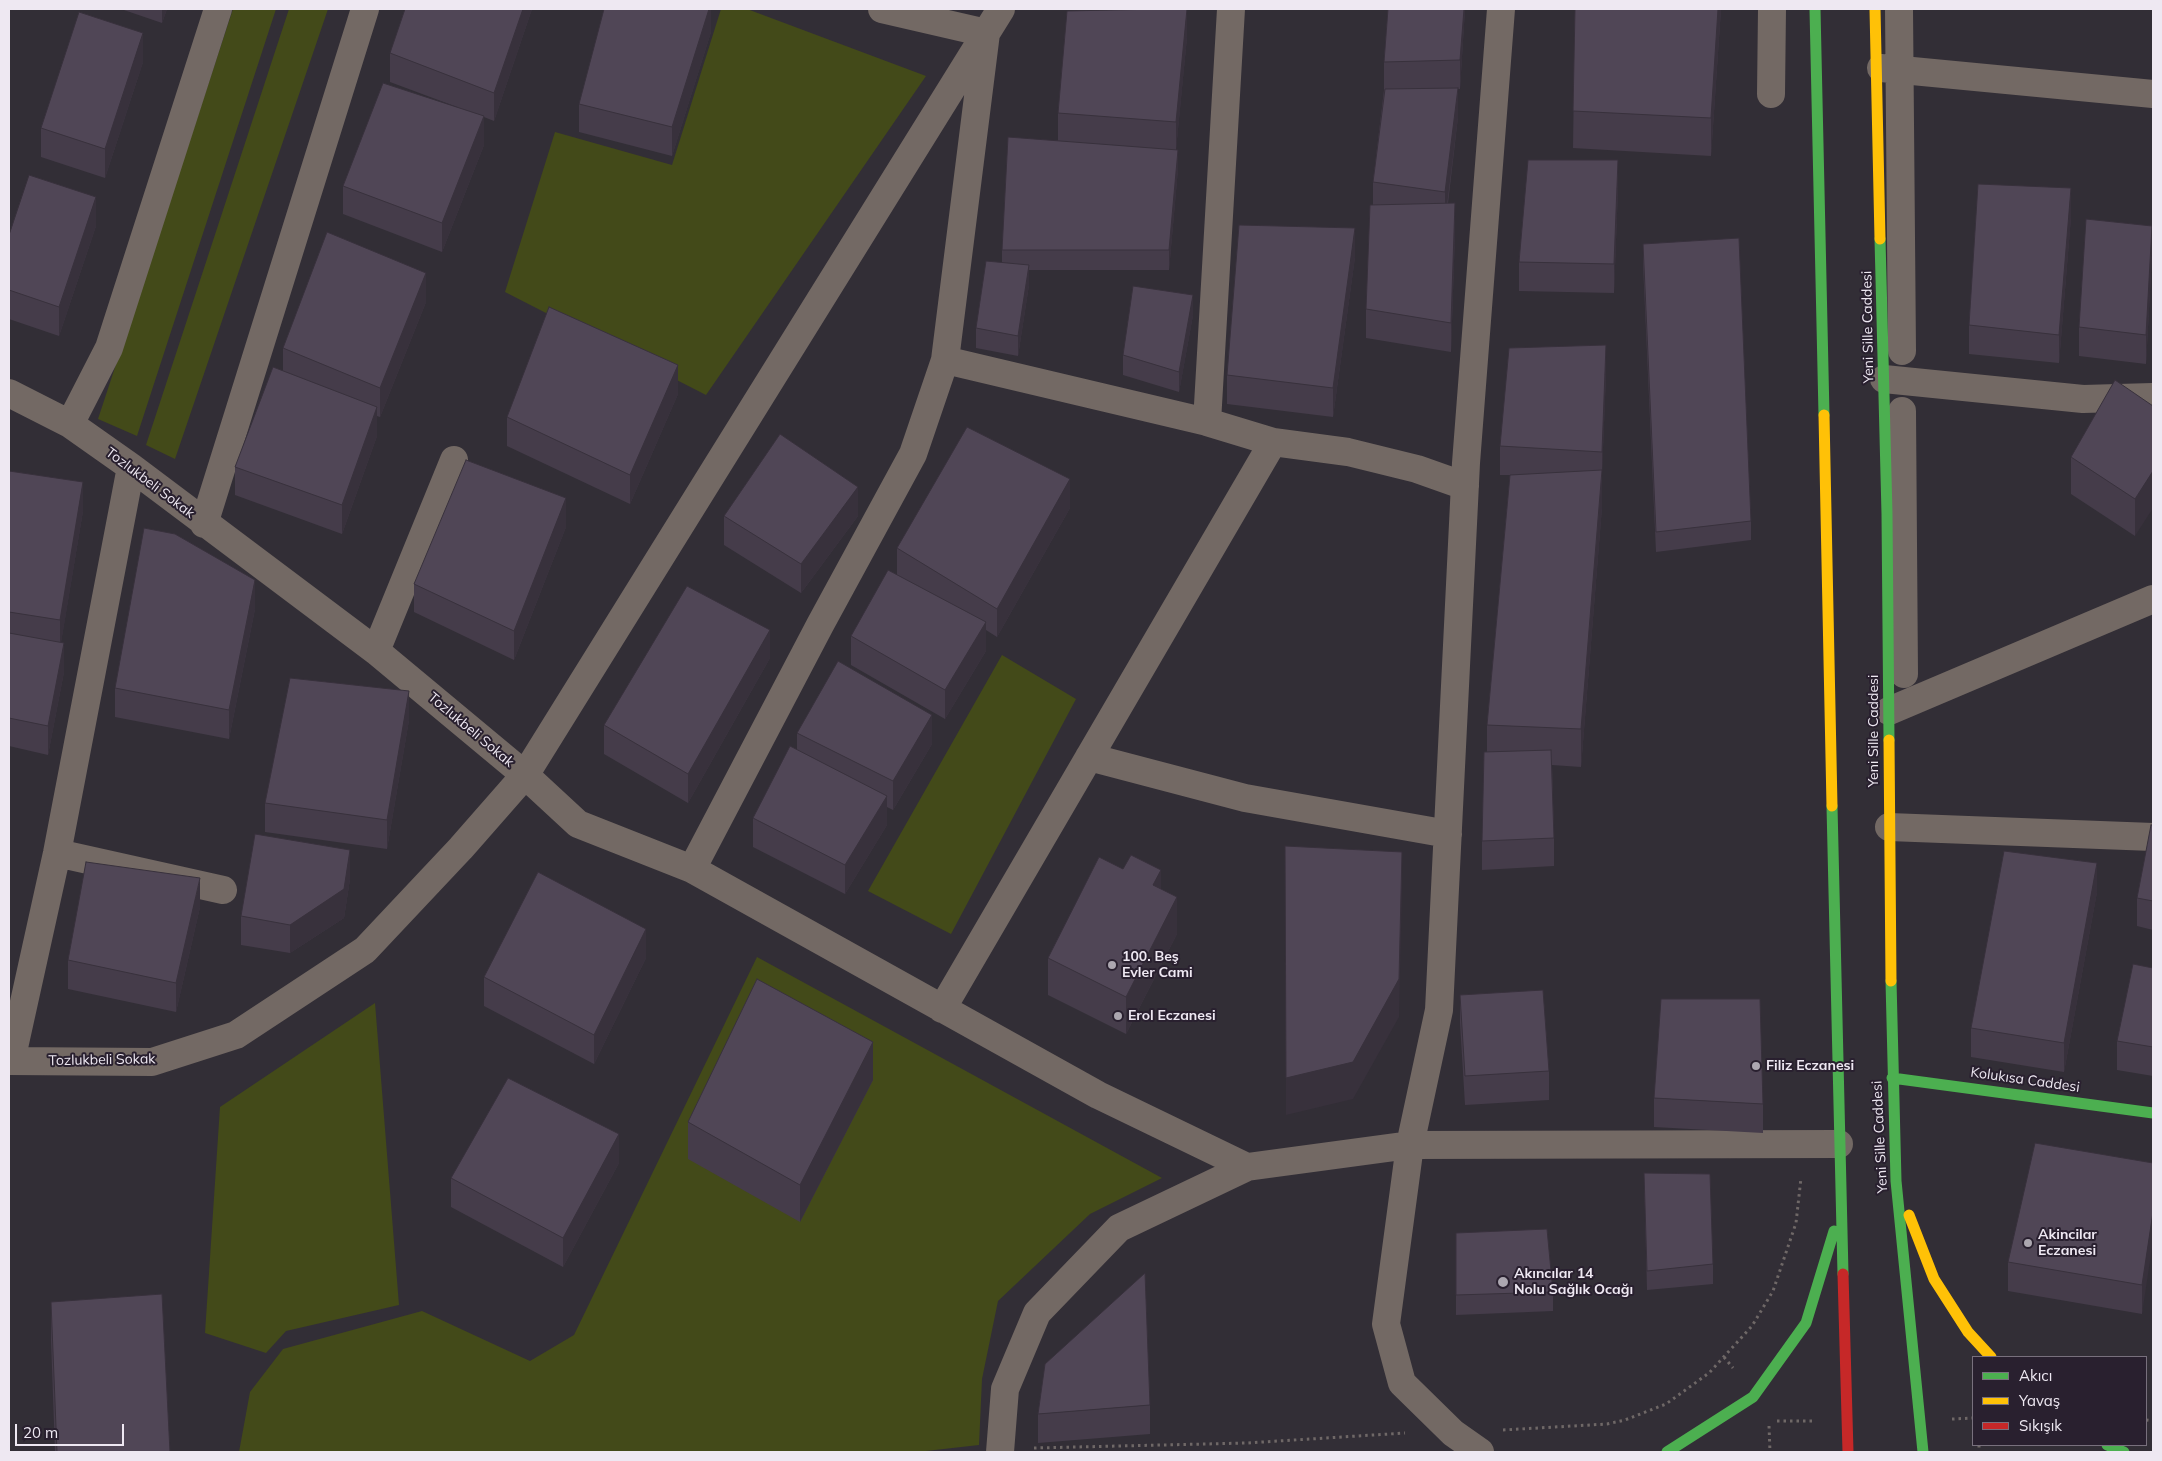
<!DOCTYPE html>
<html>
<head>
<meta charset="utf-8">
<style>
  body { margin:0 }
  #map { position:relative; width:2162px; height:1461px; overflow:hidden; background:#322e36; font-family:Mulish,sans-serif }
  canvas { display:block }
  .frame { position:absolute; inset:0; border:10px solid #eee8f2; pointer-events:none }
  .legend { position:absolute; left:1972px; top:1356px; width:175px; height:90px; box-sizing:border-box; background:#29202f; border:1px solid #78707d; margin:0; padding:6px 9px; list-style:none; font-size:15px; color:#eee8f2 }
  .legend li { display:flex; align-items:center; gap:10px; height:25px }
  .legend b { width:25px; border:1px solid #78707d }
  .scale { position:absolute; left:15px; top:1424px; width:109px; height:22px; box-sizing:border-box; border:2px solid #eee8f2; border-top:0; padding-left:6px; font-size:15px; line-height:18px; white-space:nowrap; color:#eee8f2; -webkit-text-stroke:4px #29202f; paint-order:stroke }
</style>
</head>
<body>
<div id="map">
<canvas width="2162" height="1461"></canvas>
<div class="frame"></div>
<ul class="legend">
<li><b style="height:6px;background:#4caf50"></b>Akıcı</li>
<li><b style="height:6px;background:#ffc107"></b>Yavaş</li>
<li><b style="height:6px;background:#c62828"></b>Sıkışık</li>
</ul>
<div class="scale">20 m</div>
</div>
<script>
const g = document.querySelector('canvas').getContext('2d');
g.lineJoin = 'round';
function fill(path, color) {
  g.fillStyle = color;
  g.fill(path, 'evenodd');
}
function poly(rows) {
  const path = new Path2D();
  for (const r of rows) {
    path.moveTo(r[0], r[1]);
    for (let i = 2; i < r.length; i += 2) path.lineTo(r[i], r[i + 1]);
  }
  return path;
}
function trace(path, color, width, dash) {
  g.strokeStyle = color;
  g.lineWidth = width;
  g.lineCap = dash ? 'butt' : 'round';
  g.setLineDash(dash || []);
  g.stroke(path);
}
function label(font, color, halo, rows, align = 'center') {
  g.font = font + ' Mulish,sans-serif';
  g.lineWidth = 4;
  g.setLineDash([]);
  g.textBaseline = 'middle';
  g.strokeStyle = halo;
  g.fillStyle = color;
  for (const [text, x, y, turn = 0] of rows) {
    g.save();
    g.translate(x, y);
    g.rotate((+turn || 0) * Math.PI / 180);
    g.textAlign = isNaN(turn) ? turn : align;
    if (halo) g.strokeText(text, 0, 0);
    g.fillText(text, 0, 0);
    g.restore();
  }
}
fill(poly([
  [233,9,276,9,137,436,98,419],
  [289,9,328,9,175,459,146,445],
  [721,9,747,9,926,76,706,395,505,292,555,132,672,165],
  [1002,655,1076,699,951,934,868,891],
  [757,957,1162,1178,1090,1214,998,1301,982,1379,979,1445,917,1452,239,1452,250,1392,283,1349,422,1311,530,1361,574,1335],
  [375,1003,399,1305,286,1331,266,1353,205,1333,220,1107]
]), '#434a19');
trace(poly([
  [1724,1357,1733,1368],
  [1952,1419,1973,1418],
  [2146,1420,2153,1421],
  [1777,1421,1815,1421],
  [1769,1426,1770,1452],
  [1503,1430,1607,1424,1625,1420,1666,1404,1709,1373,1752,1326,1773,1291,1796,1223,1801,1178],
  [1979,1445,1979,1452],
  [1034,1448,1247,1443,1405,1433]
]), '#6f6867', 3, [2.5, 4]);
trace(poly([
  [882,9,986,33,945,360,1207,422,1231,9],
  [1001,9,525,775,578,824,692,869,1098,1095,1247,1167,1410,1145,1439,1010,1466,463,1501,9],
  [1899,9,1902,351],
  [1881,68,2153,94],
  [1771,94,1772,9],
  [1884,379,2083,399,2153,397],
  [9,393,70,424,131,467,376,651,525,775,461,848,365,950,236,1035,152,1062,9,1061],
  [1902,411,1904,674],
  [1207,422,1273,442,1348,452,1417,469,1465,486],
  [70,424,109,348,218,9],
  [204,524,365,9],
  [376,651,454,460],
  [1889,711,2153,599],
  [1089,757,1245,798,1448,834],
  [1889,827,2153,837],
  [57,853,223,890],
  [692,869,820,625,913,454,945,360],
  [942,1009,1273,442],
  [11,1061,57,853,131,467],
  [1000,1452,1005,1389,1037,1313,1119,1228,1247,1167],
  [1480,1452,1453,1433,1402,1383,1386,1324,1410,1145,1839,1144]
]), '#736964', 28);
trace(poly([
  [1815,9,1824,415],
  [1880,239,1887,514,1889,740],
  [1832,806,1843,1274],
  [1891,981,1896,1181,1923,1452],
  [1892,1078,2153,1113],
  [2107,1445,2124,1452],
  [1667,1452,1753,1397,1806,1323,1834,1231]
]), '#4caf50', 11);
trace(poly([
  [1875,9,1880,239],
  [1824,415,1832,806],
  [1889,740,1891,981],
  [1909,1215,1934,1279,1968,1332,1991,1357]
]), '#ffc107', 11);
trace(poly([
  [1843,1274,1848,1452]
]), '#c62828', 11);
fill(poly([
  [121,9,167,9,162,23],
  [532,9,494,121,484,117,484,145,442,252,343,214,343,186,457,107,390,82,390,53],
  [711,9,711,32,672,156,579,132,579,104],
  [1388,9,1465,9,1460,89,1458,89,1458,117,1448,203,1455,232,1451,352,1366,338,1366,309,1373,205,1373,182,1384,90,1384,62],
  [1575,9,1721,9,1711,156,1573,148],
  [1187,37,1176,149,1178,169,1169,270,1029,270,1029,285,1018,356,976,348,976,328,1002,263,1002,250,1058,140,1058,113],
  [143,62,105,178,41,157,41,128],
  [1618,188,1614,293,1519,291,1519,262],
  [2071,217,2059,363,1969,354,1969,325],
  [96,226,59,336,9,319,9,235],
  [1643,244,1751,521,1751,540,1656,552,1643,264],
  [2152,255,2146,364,2079,356,2079,327],
  [1355,257,1333,417,1227,404,1227,375],
  [426,302,380,417,377,416,377,436,342,534,235,495,235,467,283,370,283,348],
  [1193,315,1179,392,1123,375,1123,355],
  [1606,374,1602,473,1602,507,1581,767,1552,765,1554,838,1554,866,1482,870,1482,841,1487,752,1487,725,1510,475,1500,475,1500,446],
  [678,394,630,504,507,446,507,417],
  [2153,406,2135,536,2071,494,2071,457],
  [9,471,83,511,61,642,64,672,48,755,9,746],
  [1070,508,997,637,986,630,986,651,945,719,851,665,851,636,897,575,897,548],
  [724,516,858,516,801,593,724,545],
  [566,527,514,660,414,612,414,584],
  [255,609,229,739,115,717,115,688],
  [770,658,688,803,604,754,604,725],
  [409,720,387,849,265,832,265,803],
  [797,733,932,744,893,810,887,807,887,825,845,894,753,847,753,818,797,750],
  [2153,825,2153,930,2137,926,2137,898],
  [350,879,344,918,290,953,241,945,241,916],
  [1161,889,1177,934,1126,1034,1048,995,1048,958],
  [2097,892,2064,1072,1971,1057,1971,1028],
  [200,907,176,1012,68,989,68,960],
  [646,958,594,1064,484,1006,484,977],
  [2153,968,2153,1076,2117,1070,2117,1041],
  [1460,995,1549,1071,1549,1100,1465,1105,1460,1023],
  [873,1080,800,1222,688,1159,688,1122],
  [1654,1098,1763,1104,1763,1133,1654,1127],
  [619,1163,563,1267,451,1207,451,1178],
  [2153,1163,2142,1314,2008,1291,2008,1262],
  [1644,1173,1713,1264,1713,1284,1647,1290],
  [1456,1233,1553,1292,1553,1311,1456,1315],
  [51,1302,170,1452,55,1452,51,1340],
  [1150,1405,1150,1434,1038,1443,1038,1414]
]), '#453c4a');
fill(poly([
  [162,9,167,9,162,23],
  [523,9,532,9,494,121,494,93],
  [709,9,711,9,711,32,672,156,672,127],
  [1187,9,1187,37,1176,151,1176,122],
  [1464,9,1465,9,1460,89,1460,60],
  [1718,9,1721,9,1711,156,1711,118],
  [143,33,143,62,105,178,105,149],
  [1458,88,1458,117,1445,221,1445,192],
  [484,116,484,145,442,252,442,223],
  [1178,150,1178,169,1169,270,1169,250],
  [1618,160,1618,188,1614,293,1614,264],
  [2071,188,2071,217,2059,363,2059,335],
  [96,197,96,226,59,336,59,307],
  [1455,203,1455,232,1451,352,1451,323],
  [2152,226,2152,255,2146,364,2146,335],
  [1355,228,1355,257,1333,417,1333,388],
  [1029,265,1029,285,1018,356,1018,336],
  [426,273,426,302,380,417,380,388],
  [1193,295,1193,315,1179,392,1179,372],
  [1606,345,1606,374,1602,473,1602,507,1581,767,1581,729,1602,474,1602,452],
  [678,365,678,394,630,504,630,475],
  [377,407,377,436,342,534,342,505],
  [2153,471,2153,508,2135,536,2135,499],
  [1070,479,1070,508,997,637,997,609],
  [83,482,83,511,60,649,60,620],
  [858,487,858,516,801,593,801,564],
  [566,498,566,527,514,660,514,631],
  [255,580,255,609,229,739,229,710],
  [986,622,986,651,945,719,945,690],
  [770,630,770,658,688,803,688,774],
  [64,643,64,672,48,755,48,726],
  [409,691,409,720,387,849,387,820],
  [932,715,932,744,893,810,893,781],
  [887,796,887,825,845,894,845,865],
  [350,850,350,879,344,918,290,953,290,925],
  [1402,852,1402,889,1399,1017,1353,1099,1286,1115,1286,1078],
  [2097,863,2097,892,2064,1072,2064,1043],
  [1161,870,1161,907,1153,885],
  [200,878,200,907,176,1012,176,983],
  [1177,897,1177,934,1126,1034,1126,997],
  [646,929,646,958,594,1064,594,1035],
  [873,1042,873,1080,800,1222,800,1185],
  [619,1134,619,1163,563,1267,563,1238],
  [2153,1212,2153,1241,2142,1314,2142,1285]
]), '#38313c');
const building = poly([
  [405,9,523,9,494,93,390,53,405,9],
  [604,9,709,9,672,127,579,104,604,9],
  [1159,9,1187,9,1176,122,1058,113,1067,11,1159,9],
  [1388,9,1464,9,1460,60,1384,62,1388,9],
  [1575,9,1718,9,1711,118,1573,111,1575,9],
  [79,12,143,33,105,149,41,128,79,12],
  [383,83,484,116,442,223,343,186,383,83],
  [1458,88,1445,192,1373,182,1385,89,1458,88],
  [1008,137,1178,150,1169,250,1002,250,1008,137],
  [1528,160,1618,160,1614,264,1519,262,1528,160],
  [29,175,96,197,59,307,9,290,9,235,29,175],
  [1978,184,2071,188,2059,335,1969,325,1978,184],
  [1455,203,1451,323,1366,309,1370,205,1455,203],
  [2086,219,2152,226,2146,335,2079,327,2086,219],
  [1239,225,1355,228,1333,388,1227,375,1239,225],
  [327,232,426,273,380,388,283,348,327,232],
  [1739,238,1751,521,1656,532,1643,244,1739,238],
  [986,261,1029,265,1018,336,976,328,986,261],
  [1133,286,1193,295,1179,372,1123,355,1133,286],
  [549,307,678,365,630,475,507,417,549,307],
  [1606,345,1602,452,1500,446,1509,348,1606,345],
  [273,367,377,407,342,505,235,467,273,367],
  [2115,380,2153,406,2153,471,2135,499,2071,457,2115,380],
  [967,427,1070,479,997,609,897,548,967,427],
  [780,434,858,487,801,564,724,516,780,434],
  [466,460,566,498,514,631,414,584,466,460],
  [1602,470,1581,729,1487,725,1510,475,1602,470],
  [9,471,83,482,60,620,9,612,9,471],
  [144,528,175,534,255,580,229,710,115,688,144,528],
  [888,570,986,622,945,690,851,636,888,570],
  [687,586,770,630,688,774,604,725,687,586],
  [9,633,64,643,48,726,9,718,9,633],
  [838,661,932,715,893,781,797,733,838,661],
  [290,678,409,691,387,820,265,803,290,678],
  [790,746,887,796,845,865,753,818,790,746],
  [1551,750,1554,838,1482,841,1484,752,1551,750],
  [2151,825,2153,825,2153,901,2137,898,2151,825],
  [255,834,350,850,344,889,290,925,241,916,255,834],
  [1285,846,1402,852,1399,979,1353,1062,1286,1078,1285,846],
  [2004,851,2097,863,2064,1043,1971,1028,2004,851],
  [1131,855,1161,870,1153,885,1177,897,1126,997,1048,958,1099,857,1123,869,1131,855],
  [86,862,200,878,176,983,68,960,86,862],
  [538,872,646,929,594,1035,484,977,538,872],
  [2133,964,2153,968,2153,1047,2117,1041,2133,964],
  [757,979,873,1042,800,1185,688,1122,757,979],
  [1543,990,1549,1071,1465,1076,1460,995,1543,990],
  [1661,999,1760,999,1763,1104,1654,1098,1661,999],
  [508,1078,619,1134,563,1238,451,1178,508,1078],
  [2035,1143,2153,1163,2153,1212,2142,1285,2008,1262,2035,1143],
  [1644,1173,1710,1174,1713,1264,1647,1271,1644,1173],
  [1547,1229,1553,1292,1456,1295,1456,1233,1547,1229],
  [1145,1273,1150,1405,1038,1414,1045,1364,1145,1273],
  [162,1294,170,1452,57,1452,51,1302,162,1294]
]);
fill(building, '#504656');
trace(building, '#38313c', 1);
for (const [x, y, r, color] of [
  [1112,965,5,"#aca7b0"],
  [1118,1016,5,"#aca7b0"],
  [1756,1066,5,"#aca7b0"],
  [2028,1243,5,"#aca7b0"],
  [1503,1282,6,"#aca7b0"]
]) {
  const dot = new Path2D();
  dot.arc(x, y, r, 0, 2 * Math.PI);
  g.fillStyle = color;
  g.fill(dot);
  trace(dot, '#29202f', 2);
}
label('14px', '#eee8f2', '#29202f', [
  ["Yeni Sille Caddesi",1868,327,-91],
  ["Tozlukbeli Sokak",150,483,37],
  ["Tozlukbeli Sokak",471,730,40],
  ["Yeni Sille Caddesi",1874,731,-90],
  ["Tozlukbeli Sokak",102,1060,-1],
  ["Kolukısa Caddesi",2025,1080,8],
  ["Yeni Sille Caddesi",1880,1137,-93]
]);
label('bold 14px', '#eee8f2', '#29202f', [
  ["100. Beş",1122,957],
  ["Evler Cami",1122,973],
  ["Erol Eczanesi",1128,1016],
  ["Filiz Eczanesi",1766,1066],
  ["Akincilar",2038,1235],
  ["Eczanesi",2038,1251],
  ["Akıncılar 14",1514,1274],
  ["Nolu Sağlık Ocağı",1514,1290]
], 'left');
</script>
</body>
</html>
